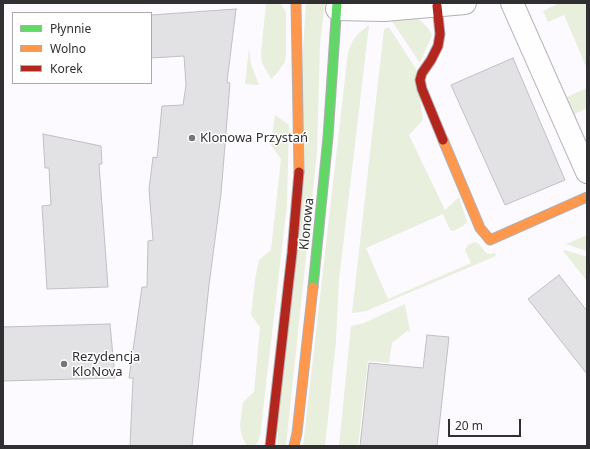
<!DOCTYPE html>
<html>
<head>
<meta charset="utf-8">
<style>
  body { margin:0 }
  #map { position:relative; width:590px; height:449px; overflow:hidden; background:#fcfafe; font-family:"Noto Sans",sans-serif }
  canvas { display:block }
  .frame { position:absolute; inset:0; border:4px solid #302f32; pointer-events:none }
  .legend { position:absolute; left:12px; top:12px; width:140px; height:72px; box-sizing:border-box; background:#fff; border:1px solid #acacad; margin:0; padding:5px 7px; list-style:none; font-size:12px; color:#302f32 }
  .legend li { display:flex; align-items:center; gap:8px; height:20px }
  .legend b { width:20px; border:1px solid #acacad }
  .scale { position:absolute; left:448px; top:419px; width:73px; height:18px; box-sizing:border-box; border:2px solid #302f32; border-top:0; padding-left:5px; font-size:12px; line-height:14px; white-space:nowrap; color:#302f32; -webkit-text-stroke:3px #fff; paint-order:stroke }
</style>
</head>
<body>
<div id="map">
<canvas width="590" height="449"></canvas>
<div class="frame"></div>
<ul class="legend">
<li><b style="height:5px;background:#63d668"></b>Płynnie</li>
<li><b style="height:5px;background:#ff974d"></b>Wolno</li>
<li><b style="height:5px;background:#b3261e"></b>Korek</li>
</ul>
<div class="scale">20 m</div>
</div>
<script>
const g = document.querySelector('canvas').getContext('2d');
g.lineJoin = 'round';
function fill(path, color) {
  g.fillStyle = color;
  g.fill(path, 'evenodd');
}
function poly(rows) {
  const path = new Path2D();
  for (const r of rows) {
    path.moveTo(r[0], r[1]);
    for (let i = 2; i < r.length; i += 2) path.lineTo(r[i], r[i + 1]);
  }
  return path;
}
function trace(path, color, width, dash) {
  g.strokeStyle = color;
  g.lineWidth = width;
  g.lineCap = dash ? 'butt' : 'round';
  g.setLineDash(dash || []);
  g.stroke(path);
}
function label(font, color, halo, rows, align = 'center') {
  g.font = font + ' "Noto Sans",sans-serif';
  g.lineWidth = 3;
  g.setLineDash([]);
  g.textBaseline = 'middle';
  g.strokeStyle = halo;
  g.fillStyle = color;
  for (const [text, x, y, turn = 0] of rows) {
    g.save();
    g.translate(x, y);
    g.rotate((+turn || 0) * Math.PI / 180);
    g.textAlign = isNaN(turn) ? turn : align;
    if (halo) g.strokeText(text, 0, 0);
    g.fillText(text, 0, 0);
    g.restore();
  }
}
fill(poly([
  [266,3,280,3,286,12,286,53,285,62,278,72,271,79,262,63,261,53],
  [306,3,325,3,320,44,317,153,286,446,277,446],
  [559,3,587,3,587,69,564,15,548,22,543,11],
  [417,19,420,20,428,28,432,35,420,63,391,20],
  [369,25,339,280,336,341,325,446,303,446,348,52,353,40,360,32],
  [389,27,416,69,423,120,409,135,445,210,459,197,467,222,463,226,453,231,450,230,443,214,366,248,388,299,471,263,465,250,468,245,475,242,479,244,486,253,490,254,495,253,496,256,366,311,352,313,384,29],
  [249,48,251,64,259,85,245,84],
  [587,88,587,108,575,114,579,127,577,129,564,98],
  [275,115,289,125,287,205,260,436,258,442,255,446,247,446,242,437,240,426,243,402,254,392,260,327,251,315,255,280,259,260,271,250,281,159,271,145],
  [587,235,587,251,566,244],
  [565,250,587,257,587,281,563,251],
  [405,304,410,332,407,331,392,343,389,363,368,361,358,446,339,446,351,326,364,323]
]), '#e8efdd');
const building = poly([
  [236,9,227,82,230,83,221,194,209,285,192,446,130,446,133,378,129,378,142,287,147,287,148,241,153,240,149,189,153,157,157,158,162,106,183,105,186,85,184,56,151,58,151,15,236,9],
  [513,58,565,180,505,205,451,85,513,58],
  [43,134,101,146,102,164,99,164,108,287,47,289,42,206,51,205,49,168,45,168,43,134],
  [559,275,587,311,587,374,528,299,559,275],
  [110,324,115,378,3,381,3,327,110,324],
  [427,335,449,337,437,446,360,446,369,363,423,368,427,335]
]);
fill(building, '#e2e1e4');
trace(building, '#c1bfc3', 1);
const street = poly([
  [512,3,587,172],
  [337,9,384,10,465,3]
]);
const fast = poly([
  [313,287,328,137,337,3]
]);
const slow = poly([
  [296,3,299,172],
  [443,140,480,228,490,240,587,197],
  [294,446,297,433,313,287]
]);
const jam = poly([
  [437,6,440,34,438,46,431,60,422,73,420,80,422,89,443,140],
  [270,446,292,253,299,172]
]);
trace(street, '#b1b0b3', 24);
trace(fast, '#b1b0b3', 11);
trace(slow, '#b1b0b3', 11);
trace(jam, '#b1b0b3', 11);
trace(street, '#fffeff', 22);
trace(fast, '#63d668', 9);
trace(slow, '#ff974d', 9);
trace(jam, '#b3261e', 9);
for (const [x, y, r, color] of [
  [192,138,4,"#777679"],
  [64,364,4,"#777679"]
]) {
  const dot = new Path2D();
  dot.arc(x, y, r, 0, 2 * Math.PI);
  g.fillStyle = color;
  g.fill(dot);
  trace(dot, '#fff', 1.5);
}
label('13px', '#302f32', '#fff', [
  ["Klonowa Przystań",200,138],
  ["Rezydencja",72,357],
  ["KloNova",72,372]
], 'left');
label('13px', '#302f32', '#fff', [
  ["Klonowa",307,224,-84]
]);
</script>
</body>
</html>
